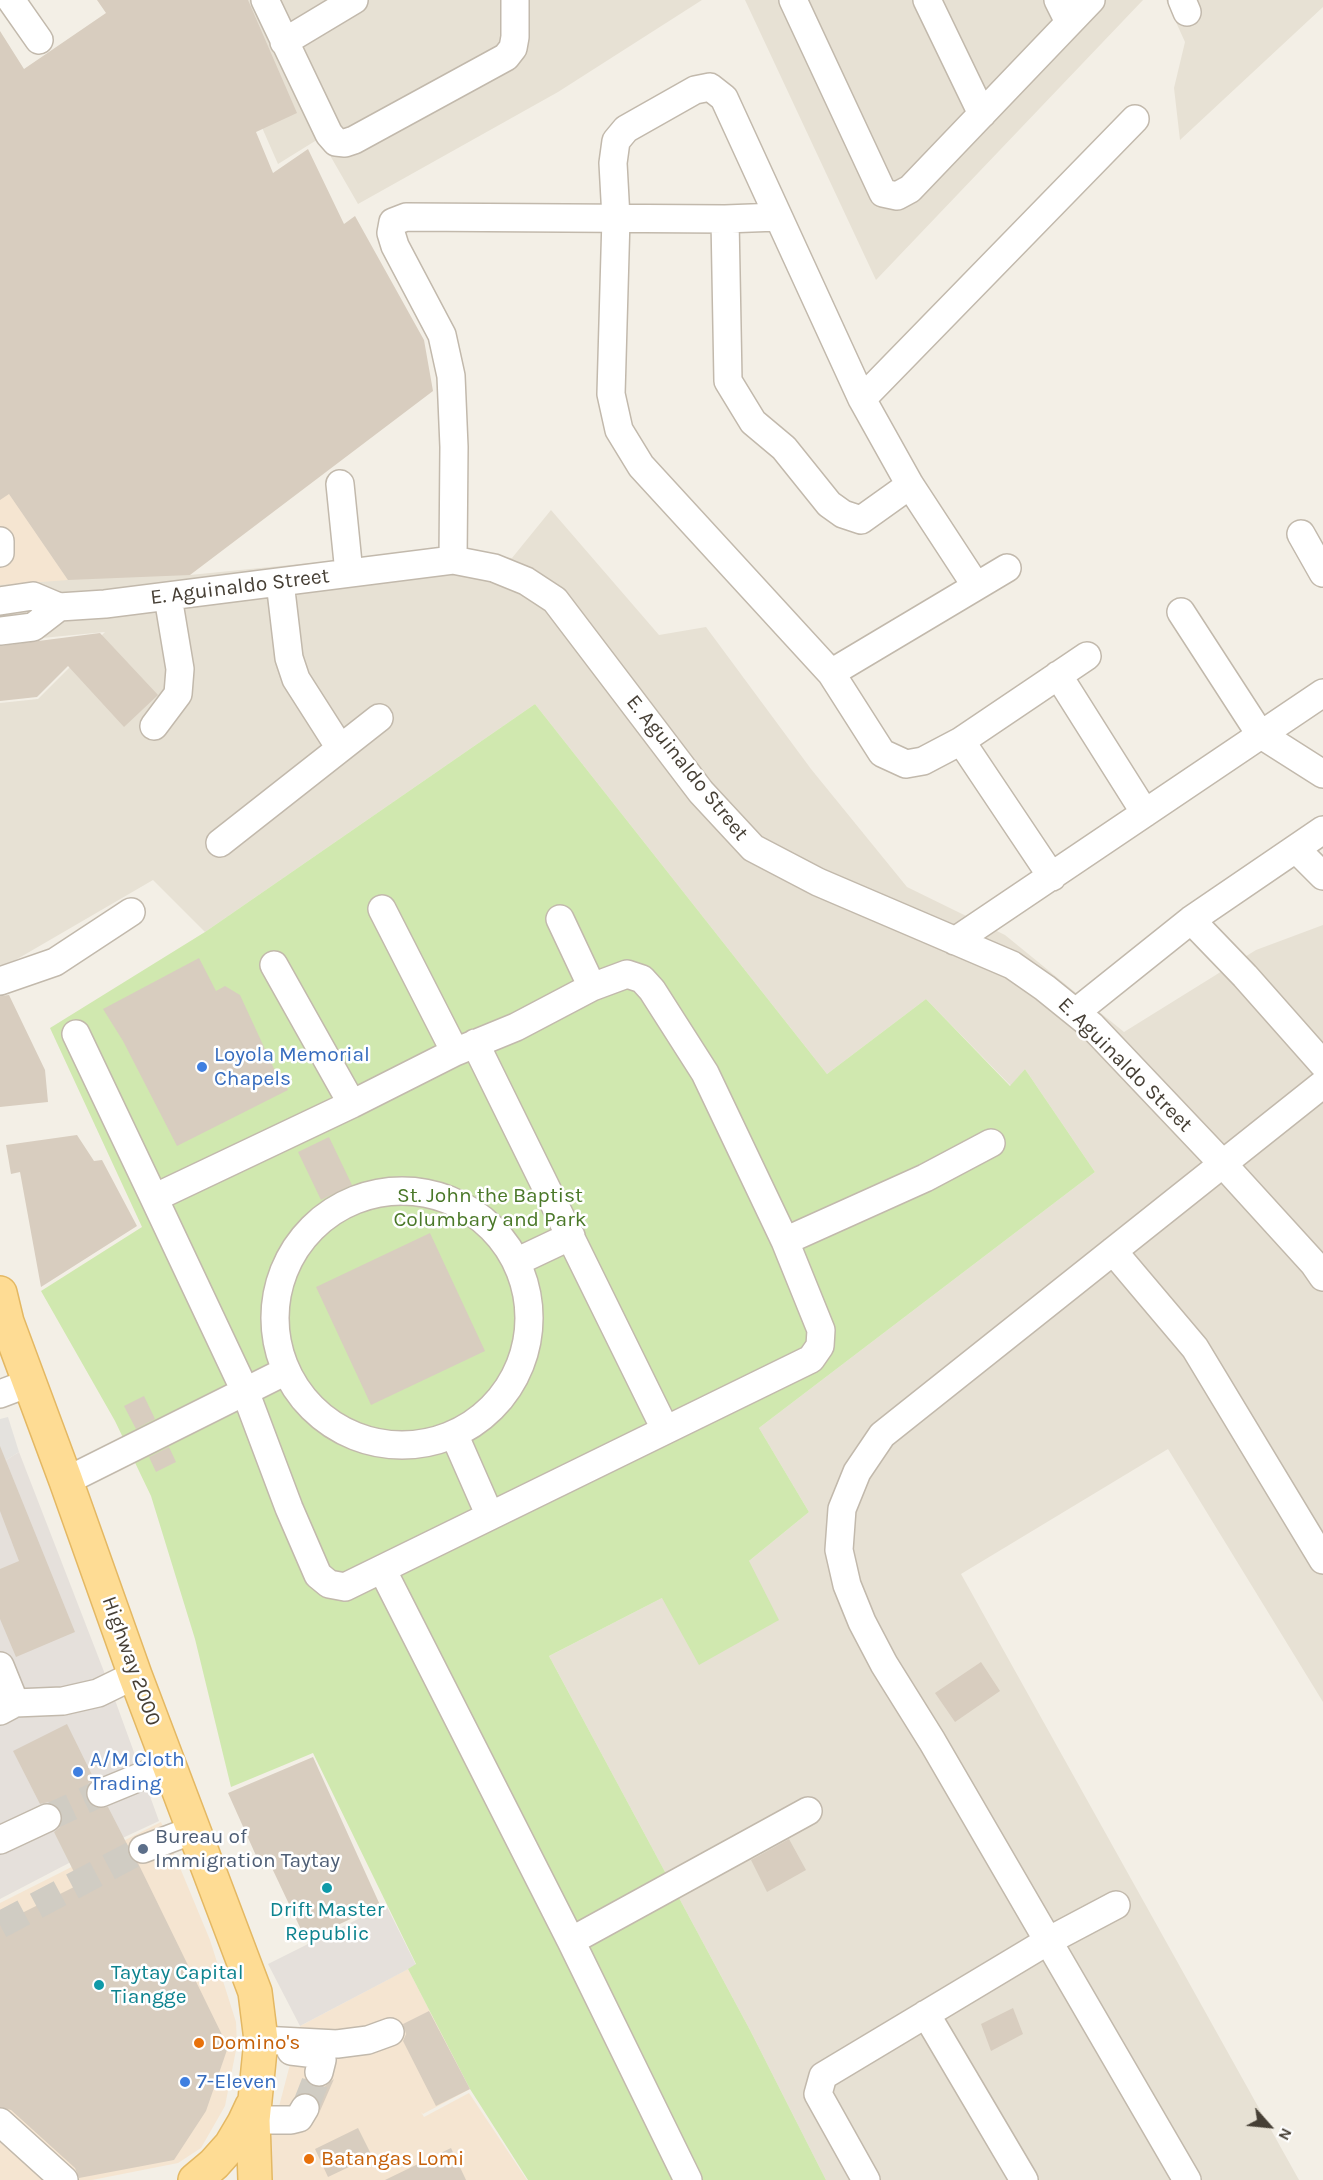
<!DOCTYPE html>
<html>
<head>
<meta charset="utf-8">
<style>
  body { margin:0 }
  #map { position:relative; width:1323px; height:2180px; overflow:hidden; background:#f3efe6; font-family:Karla,sans-serif }
  canvas { display:block }
  .north { position:absolute; left:1239px; top:2096px; width:60px; height:60px; -webkit-text-stroke:4px #fff; paint-order:stroke; rotate:117deg; font-size:16px; font-weight:700; line-height:24px; text-align:center; color:#463f35 }
  .north::after { content:''; display:block; margin:auto; width:21px; height:27px; background:#463f35; clip-path:polygon(50% 0,100% 100%,50% 72%,0 100%) }
</style>
</head>
<body>
<div id="map">
<canvas width="1323" height="2180"></canvas>
<div class="north">N</div>
</div>
<script>
const g = document.querySelector('canvas').getContext('2d');
g.lineJoin = 'round';
function fill(path, color) {
  g.fillStyle = color;
  g.fill(path, 'evenodd');
}
function poly(rows) {
  const path = new Path2D();
  for (const r of rows) {
    if (r.length === 3) {
      path.moveTo(r[0] + r[2], r[1]);
      path.arc(r[0], r[1], r[2], 0, 2 * Math.PI);
      continue;
    }
    path.moveTo(r[0], r[1]);
    for (let i = 2; i < r.length; i += 2) path.lineTo(r[i], r[i + 1]);
  }
  return path;
}
function trace(path, color, width, dash) {
  g.strokeStyle = color;
  g.lineWidth = width;
  g.lineCap = dash ? 'butt' : 'round';
  g.setLineDash(dash || []);
  g.stroke(path);
}
function label(font, color, halo, rows, align = 'center') {
  g.font = font + ' Karla,sans-serif';
  g.lineWidth = 5;
  g.setLineDash([]);
  g.textBaseline = 'middle';
  g.strokeStyle = halo;
  g.fillStyle = color;
  for (const [text, x, y, turn = 0] of rows) {
    g.save();
    g.translate(x, y);
    g.rotate((+turn || 0) * Math.PI / 180);
    g.textAlign = isNaN(turn) ? turn : align;
    if (halo) g.strokeText(text, 0, 0);
    g.fillText(text, 0, 0);
    g.restore();
  }
}
fill(poly([
  [206,0,702,0,558,92,358,204,320,138,278,164],
  [745,0,1143,0,876,280],
  [1166,0,1323,0,1323,7,1180,140,1174,88,1185,42],
  [0,480,190,575,440,550,512,558,551,510,659,635,706,627,811,769,907,887,1005,935,1124,1032,1256,950,1323,925,1323,1702,1168,1449,961,1574,1299,2180,826,2180,750,2030,549,1656,662,1598,749,1561,809,1512,759,1428,1095,1172,1025,1069,1011,1086,926,999,827,1074,535,704,205,932,153,880,0,969,0,703,38,699,105,632,0,642]
]), '#e7e1d4');
fill(poly([
  [0,480,68,580,0,585],
  [161,1822,210,1940,236,2022,237,2045,225,2106,201,2148,178,2163,92,2180,0,2180,0,1903],
  [408,1969,470,2089,423,2114,421,2112,424,2117,469,2093,527,2180,268,2180,263,2168,300,2026]
]), '#f5e5d1');
fill(poly([
  [19,1452,115,1700,159,1821,69,1863,0,1899,0,1464],
  [386,1905,416,1965,300,2026,268,1964]
]), '#e5e0db');
fill(poly([
  [535,704,827,1074,926,999,1010,1086,1025,1069,1095,1172,759,1428,809,1512,749,1561,779,1620,699,1665,662,1598,549,1656,750,2030,826,2180,528,2180,470,2089,408,1969,416,1964,313,1753,231,1787,195,1639,151,1496,115,1421,41,1291,142,1227,50,1028,205,932]
]), '#d0e8af');
fill(poly([
  [8,1417,19,1452,0,1464,0,1419]
]), '#e4e2de');
fill(poly([
  [97,0,248,0,297,113,256,132,273,173,308,149,344,224,355,216,424,340,433,391,190,575,68,580,9,494,0,500,0,31,24,69,106,13],
  [100,633,158,695,124,727,68,666,37,697,0,701,0,646],
  [199,958,216,991,225,986,240,995,276,1073,280,1071,288,1090,177,1146,123,1041,103,1009],
  [9,995,45,1070,48,1102,0,1107,0,996],
  [77,1135,94,1161,102,1160,137,1226,41,1287,20,1172,11,1174,6,1145],
  [329,1137,352,1185,321,1200,298,1152],
  [430,1233,485,1351,371,1405,316,1287],
  [144,1396,155,1419,136,1429,124,1406],
  [0,1446,75,1632,16,1657,0,1619,0,1569,19,1561,0,1511],
  [169,1447,176,1462,156,1472,149,1457],
  [981,1662,1000,1691,955,1722,935,1693],
  [67,1724,94,1779,88,1784,86,1790,87,1800,92,1806,98,1808,108,1807,128,1846,129,1855,138,1863,228,2047,206,2111,174,2160,79,2178,75,2168,11,2110,0,2107,0,1924,80,1884,54,1832,60,1827,63,1820,61,1811,56,1805,49,1802,40,1804,13,1751],
  [313,1757,380,1905,306,1940,271,1866,262,1869,228,1793],
  [789,1839,806,1870,767,1892,751,1860],
  [1013,2008,1023,2034,991,2051,981,2024],
  [429,2011,470,2089,436,2106,403,2041,406,2034,403,2024],
  [305,2078,309,2084,316,2087,324,2087,334,2079,320,2111,319,2101,314,2095,306,2092,297,2094],
  [358,2128,372,2156,328,2177,315,2149],
  [451,2148,466,2180,385,2180]
]), '#d8cdbf');
trace(poly([
  [47,1818,101,1793],
  [0,1925,143,1849],
  [305,2108,319,2072]
]), '#d0ccc3', 27, [27, 14]);
const minor = poly([
  [11,0,39,40],
  [265,0,329,134,336,142,345,143,354,140,506,57,513,48,515,37,515,0],
  [793,0,883,193,897,196,910,189,1091,0],
  [927,0,982,114],
  [1058,0,1069,22],
  [1182,0,1187,12],
  [284,42,354,0],
  [725,219,728,381,753,422,784,448,829,504,843,514,861,520,910,485],
  [862,399,1135,119],
  [340,484,349,573],
  [1301,534,1323,573],
  [0,541,0,553],
  [453,560,454,447,451,376,442,335,395,246,391,233,393,222,406,217,725,219,778,217],
  [280,582,289,658,296,679,340,748],
  [976,586,910,485,862,399,724,98,710,87,695,90,626,129,616,141,613,163,616,218,611,394,619,430,641,466,831,673,882,753,906,764,923,761,961,741,1087,656],
  [0,601,33,596,59,607,105,604,453,560,494,568,526,581,555,600,701,792,753,848,818,882,1012,965,1045,988,1092,1026,1223,1164,1314,1264,1323,1277],
  [1181,612,1260,734,1323,774],
  [0,631,33,627,59,607],
  [831,673,1007,568],
  [1058,675,1145,813],
  [154,726,178,694,180,669,168,597],
  [961,741,1052,877],
  [220,843,379,718],
  [1296,849,1323,876],
  [382,909,455,1052],
  [560,919,592,987],
  [1191,920,1245,976,1323,1064],
  [955,941,1323,693],
  [274,965,352,1104],
  [0,981,55,962,131,912],
  [1076,1012,1191,920,1323,830],
  [76,1034,154,1198,245,1391,289,1508,318,1575,329,1584,345,1587,811,1359,820,1346,821,1330,785,1241,705,1073,652,990,642,979,627,974,592,987,516,1027,455,1052,352,1104,154,1198],
  [475,1043,665,1429],
  [402,1318,127],
  [785,1241,925,1178,991,1143],
  [1113,1251,1195,1348,1323,1560],
  [516,1262,571,1236],
  [0,1394,29,1383],
  [454,1434,490,1516],
  [66,1481,286,1371],
  [382,1569,571,1941,688,2180],
  [0,1666,15,1703],
  [0,1711,15,1703,63,1701,98,1693,135,1675],
  [101,1793,169,1765],
  [0,1840,47,1818],
  [143,1849,193,1830],
  [571,1941,808,1811],
  [926,2014,1024,2180],
  [261,2040,337,2044,368,2040,390,2032],
  [291,2051,316,2054,322,2060,319,2072],
  [253,2120,291,2120,299,2118,305,2108],
  [0,2122,64,2180],
  [866,2180,818,2094,823,2076,1048,1941,1116,1905],
  [1187,2180,932,1741,884,1664,862,1622,847,1585,839,1550,842,1509,857,1472,882,1435,1323,1084]
]);
const major = poly([
  [0,1293,7,1322,66,1481,135,1675,255,1992,261,2040,253,2120,255,2180],
  [195,2180,214,2164,231,2145,244,2123,252,2106]
]);
trace(minor, '#c2b9ac', 30);
trace(major, '#e4b863', 36);
trace(minor, '#fff', 27);
trace(major, '#fedc94', 33);
for (const [x, y, r, color] of [
  [202,1067,6,"#3f7fe0"],
  [78,1772,6,"#3f7fe0"],
  [143,1849,6,"#5c6f8a"],
  [327,1888,6,"#0f9aa8"],
  [99,1985,6,"#0f9aa8"],
  [199,2043,6,"#e8710a"],
  [185,2082,6,"#3f7fe0"],
  [309,2159,6,"#e8710a"]
]) {
  const dot = new Path2D();
  dot.arc(x, y, r, 0, 2 * Math.PI);
  g.fillStyle = color;
  g.fill(dot);
  trace(dot, '#fff', 2);
}
label('21px', '#463f35', '#fff', [
  ["E. Aguinaldo Street",240,587,-7],
  ["E. Aguinaldo Street",687,768,51],
  ["E. Aguinaldo Street",1125,1065,45],
  ["Highway 2000",131,1661,70]
]);
label('21px', '#366cbe', '#fff', [
  ["Loyola Memorial",214,1055],
  ["Chapels",214,1079],
  ["A/M Cloth",90,1760],
  ["Trading",90,1784],
  ["7-Eleven",197,2082]
], 'left');
label('21px', '#4a7828', '#fff', [
  ["St. John the Baptist",490,1196],
  ["Columbary and Park",490,1220]
]);
label('21px', '#4e5e75', '#fff', [
  ["Bureau of",155,1837],
  ["Immigration Taytay",155,1861]
], 'left');
label('21px', '#0d838f', '#fff', [
  ["Drift Master",327,1910],
  ["Republic",327,1934],
  ["Taytay Capital",111,1973,"left"],
  ["Tiangge",111,1997,"left"]
]);
label('21px', '#c56008', '#fff', [
  ["Domino's",211,2043],
  ["Batangas Lomi",321,2159]
], 'left');
</script>
</body>
</html>
